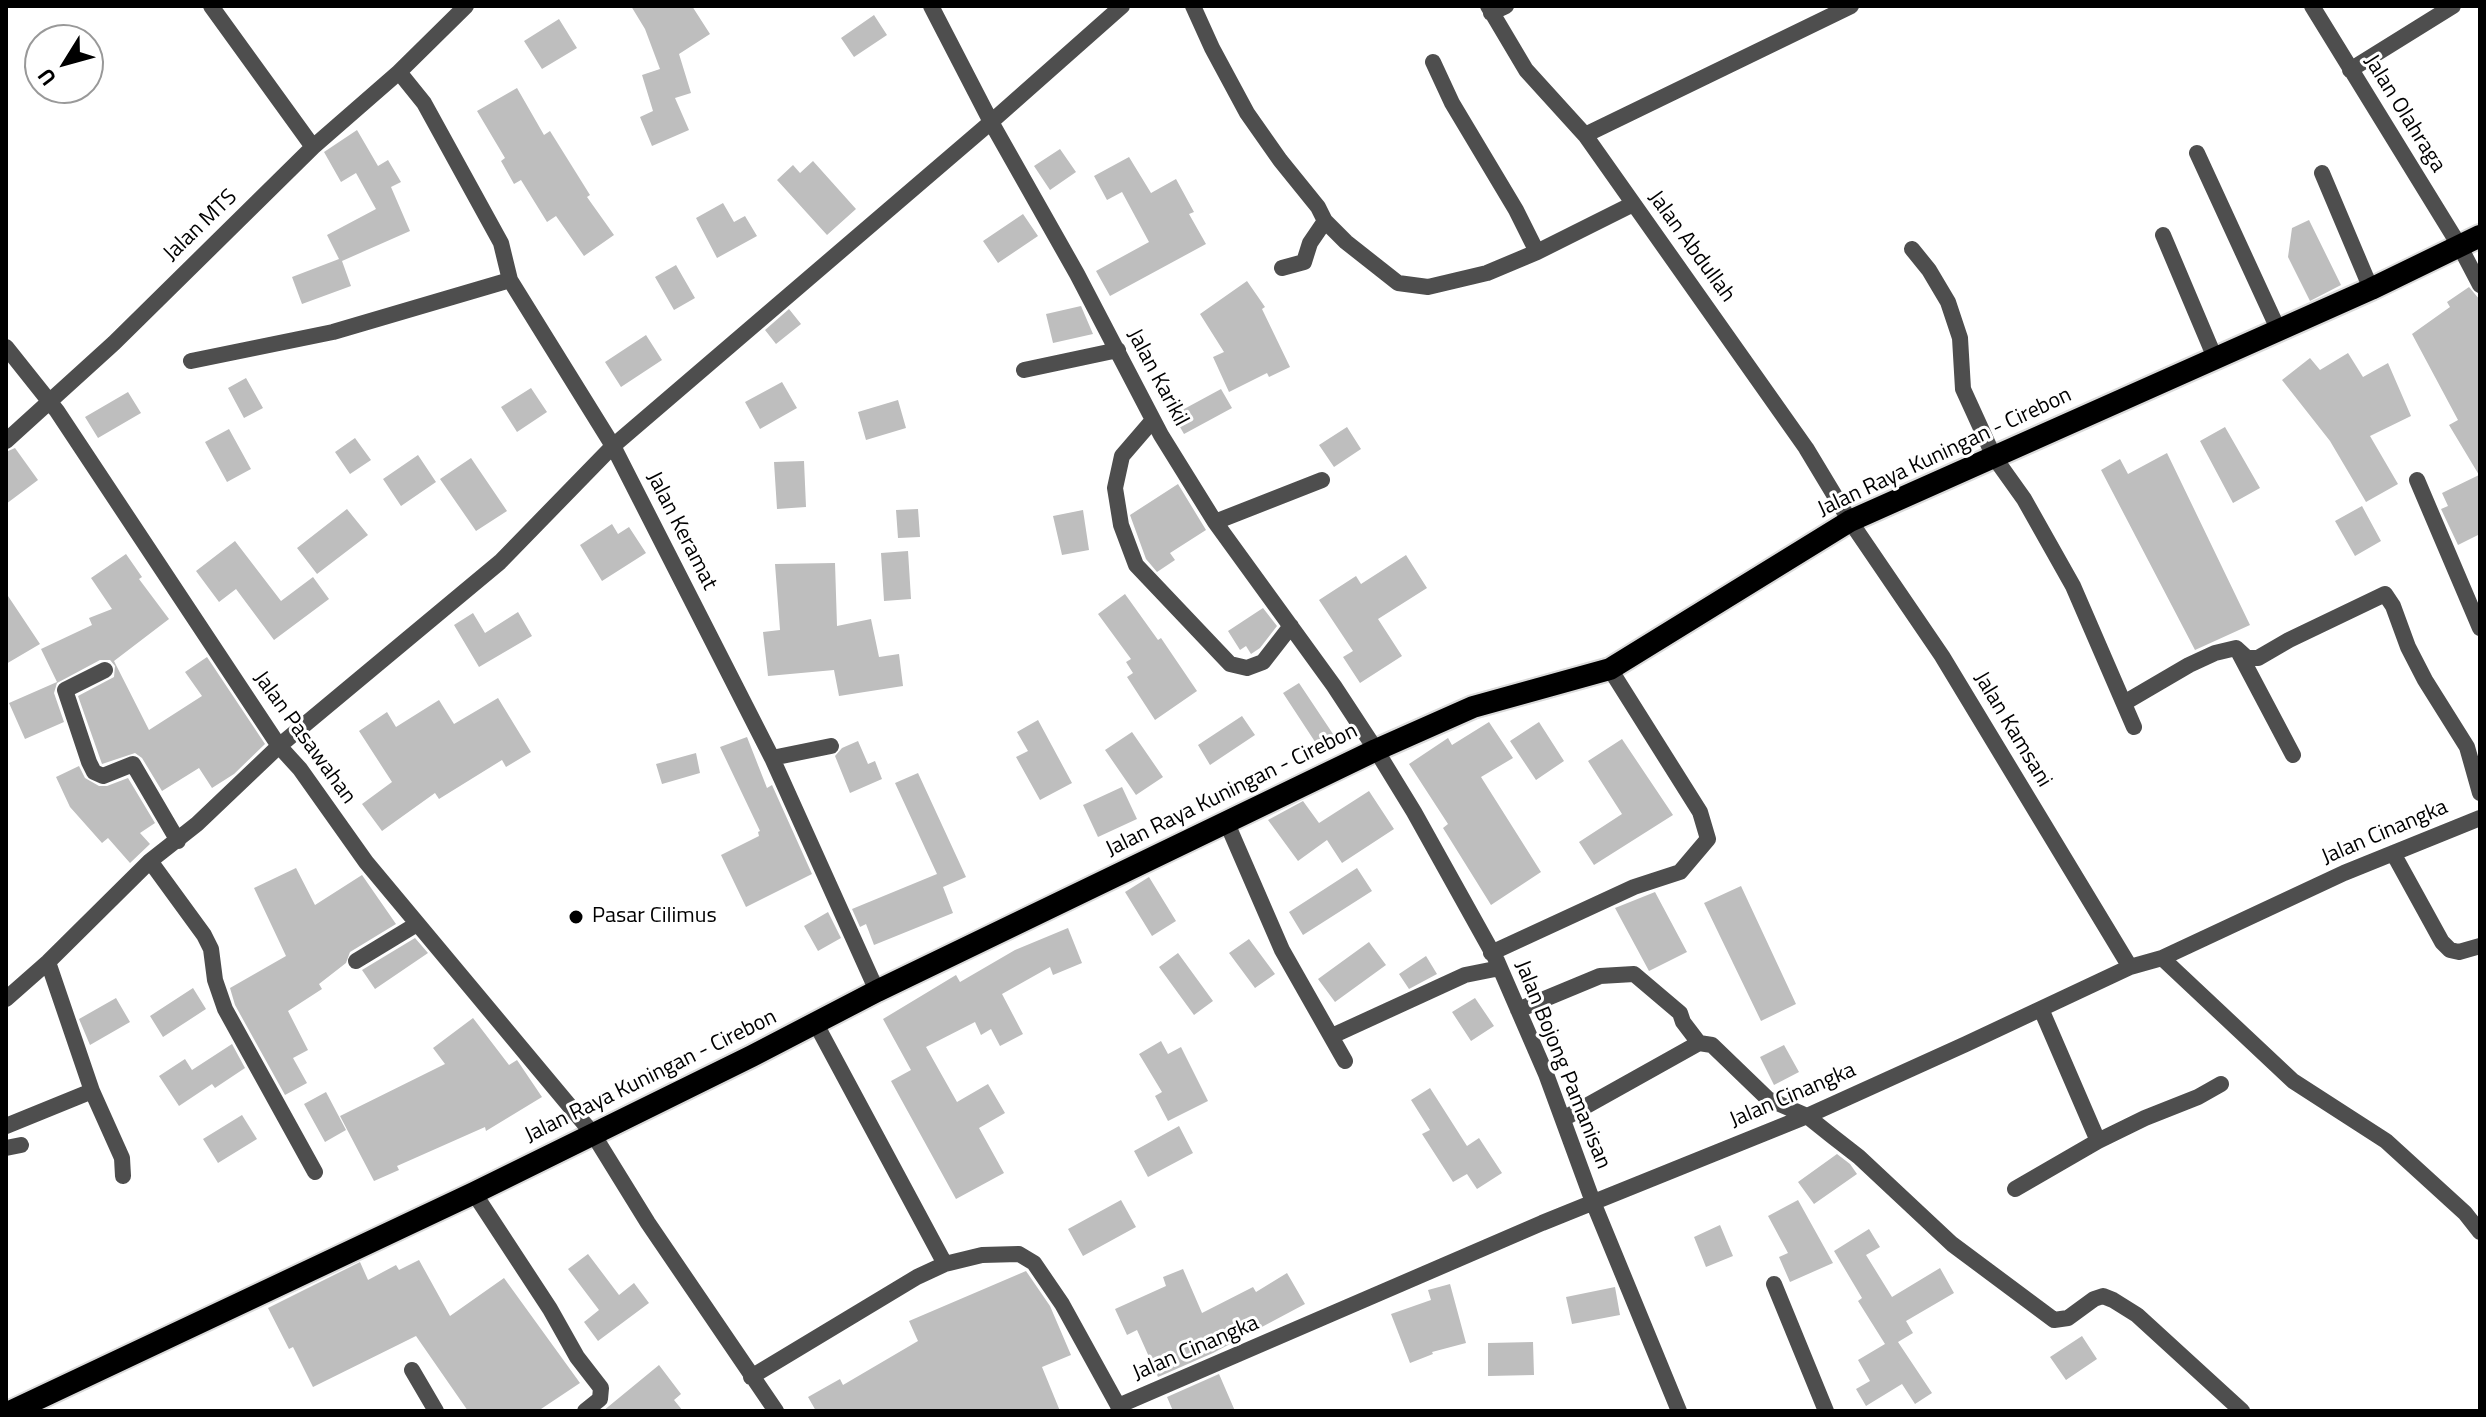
<!DOCTYPE html>
<html>
<head>
<meta charset="utf-8">
<style>
  body { margin:0 }
  #map { position:relative; width:2486px; height:1417px; overflow:hidden; background:#fff; font-family:"Titillium Web",sans-serif }
  canvas { display:block }
  .frame { position:absolute; inset:0; border:8px solid #000; pointer-events:none }
  .north { position:absolute; left:24px; top:24px; width:80px; height:80px; box-sizing:border-box; background:#fff; border:2px solid #999; border-radius:50%; rotate:233deg; font-size:22px; font-weight:700; line-height:32px; text-align:center; color:#000 }
  .north::after { content:''; display:block; margin:auto; width:28px; height:36px; background:#000; clip-path:polygon(50% 0,100% 100%,50% 72%,0 100%) }
</style>
</head>
<body>
<div id="map">
<canvas width="2486" height="1417"></canvas>
<div class="frame"></div>
<div class="north">U</div>
</div>
<script>
const g = document.querySelector('canvas').getContext('2d');
g.lineJoin = 'round';
function fill(path, color) {
  g.fillStyle = color;
  g.fill(path, 'evenodd');
}
function poly(rows) {
  const path = new Path2D();
  for (const r of rows) {
    path.moveTo(r[0], r[1]);
    for (let i = 2; i < r.length; i += 2) path.lineTo(r[i], r[i + 1]);
  }
  return path;
}
function trace(path, color, width, dash) {
  g.strokeStyle = color;
  g.lineWidth = width;
  g.lineCap = dash ? 'butt' : 'round';
  g.setLineDash(dash || []);
  g.stroke(path);
}
function label(font, color, halo, rows, align = 'center') {
  g.font = font + ' "Titillium Web",sans-serif';
  g.lineWidth = 6;
  g.setLineDash([]);
  g.textBaseline = 'middle';
  g.strokeStyle = halo;
  g.fillStyle = color;
  for (const [text, x, y, turn = 0] of rows) {
    g.save();
    g.translate(x, y);
    g.rotate((+turn || 0) * Math.PI / 180);
    g.textAlign = isNaN(turn) ? turn : align;
    if (halo) g.strokeText(text, 0, 0);
    g.fillText(text, 0, 0);
    g.restore();
  }
}
fill(poly([
  [631,6,692,6,710,34,679,54,691,93,675,98,689,130,652,146,640,117,653,111,642,75,660,69,645,29],
  [874,15,887,35,854,57,841,38],
  [559,19,577,48,542,69,524,41],
  [517,88,544,135,550,131,590,195,587,197,614,235,584,256,556,216,547,222,521,180,514,184,501,161,505,158,477,111],
  [357,130,378,166,388,160,401,182,391,187,410,231,342,261,351,286,302,304,292,277,339,259,327,235,376,209,356,173,341,182,324,152],
  [1060,149,1076,172,1050,190,1034,166],
  [1129,157,1151,193,1176,179,1194,212,1189,214,1206,244,1110,296,1096,271,1149,242,1122,192,1107,200,1094,176],
  [813,161,856,209,827,235,777,180,793,165,800,173],
  [723,203,734,222,745,216,757,236,717,258,696,218],
  [1023,214,1038,236,998,263,983,241],
  [2309,220,2341,285,2310,301,2288,257,2292,228],
  [676,265,695,298,674,310,655,277],
  [1247,281,1265,307,1262,309,1290,367,1269,377,1267,373,1229,392,1213,357,1224,352,1200,314],
  [2469,287,2480,300,2480,534,2458,545,2441,509,2448,506,2442,493,2479,475,2449,425,2458,420,2412,334,2450,307,2447,302],
  [1081,306,1093,334,1053,343,1046,314],
  [789,309,801,324,776,344,765,330],
  [646,335,662,360,621,387,605,362],
  [2348,353,2363,377,2388,363,2411,416,2370,436,2398,484,2366,502,2330,441,2282,380,2310,358,2320,370],
  [246,378,263,408,244,418,228,388],
  [782,382,797,408,760,429,745,402],
  [531,388,547,412,517,432,501,407],
  [1221,389,1232,408,1184,434,1173,415],
  [128,392,141,413,98,438,85,417],
  [898,400,906,428,866,440,858,412],
  [1347,427,1361,449,1334,467,1319,445],
  [2225,427,2260,488,2233,503,2200,441],
  [229,429,251,469,227,482,205,442],
  [355,438,371,460,350,474,335,452],
  [15,448,38,480,6,504,6,452],
  [2167,453,2250,625,2195,650,2101,470,2120,459,2128,474],
  [418,455,436,482,401,506,383,479],
  [471,458,507,511,476,531,440,479],
  [804,461,806,507,777,509,774,462],
  [1178,484,1206,530,1170,553,1175,560,1157,572,1146,559,1130,515],
  [2362,506,2381,541,2355,556,2335,521],
  [347,509,368,535,317,574,297,548],
  [918,509,920,537,898,538,896,510],
  [1083,510,1089,550,1062,555,1053,516],
  [612,524,618,534,629,527,646,553,602,581,580,545],
  [235,541,281,601,313,577,329,599,274,640,236,589,219,602,196,571],
  [908,551,911,599,884,601,881,553],
  [126,554,142,577,139,579,169,619,114,661,149,730,202,696,185,672,207,657,265,744,234,774,212,788,199,768,162,791,142,758,135,753,102,764,78,696,114,677,115,666,110,660,100,660,57,683,54,693,64,722,25,739,9,703,57,682,41,649,92,625,89,618,112,609,91,578],
  [1406,555,1427,588,1378,619,1402,656,1360,683,1343,657,1353,651,1319,600,1356,576,1361,584],
  [835,563,837,626,871,619,879,657,899,654,903,686,839,696,834,670,768,676,763,632,780,630,775,564],
  [6,593,40,644,6,664],
  [1125,594,1158,640,1161,638,1197,691,1155,720,1127,677,1133,673,1126,662,1131,659,1098,614],
  [1263,608,1277,626,1260,648,1251,654,1246,646,1240,650,1228,631],
  [518,612,532,636,479,667,454,625,473,613,485,633],
  [1299,683,1339,743,1323,754,1283,693],
  [498,698,531,752,506,767,502,760,439,799,435,793,382,831,362,804,392,782,359,731,387,712,396,727,439,700,454,724],
  [1242,716,1255,735,1210,765,1198,745],
  [1038,720,1072,783,1040,800,1016,757,1028,751,1017,732],
  [1489,722,1513,758,1481,777,1541,872,1491,905,1443,828,1448,824,1409,764,1448,738,1452,745],
  [1539,722,1564,761,1536,780,1510,741],
  [1132,732,1163,777,1136,795,1105,750],
  [747,737,767,788,772,785,812,874,746,907,721,855,759,836,758,832,760,831,720,747],
  [1622,739,1673,815,1594,865,1579,842,1622,814,1588,761],
  [858,741,868,764,875,761,882,779,850,793,835,756,842,748],
  [696,753,700,773,662,784,656,764],
  [79,766,85,778,99,786,107,786,128,778,155,823,140,833,150,844,130,863,108,838,102,843,70,807,56,777],
  [918,773,966,877,943,887,953,913,874,945,866,924,860,927,852,909,937,874,895,783],
  [1122,787,1137,819,1098,837,1083,805],
  [1369,791,1394,829,1342,863,1327,840,1298,861,1268,820,1303,801,1319,823],
  [296,868,315,905,362,875,396,924,350,952,346,963,319,984,322,989,288,1011,308,1050,293,1058,307,1083,285,1095,235,1005,230,988,286,956,254,888],
  [1357,868,1372,891,1303,935,1289,912],
  [1149,877,1176,921,1152,936,1125,892],
  [1741,886,1796,1004,1761,1021,1704,903],
  [1655,892,1687,952,1649,971,1615,908],
  [828,912,841,938,818,951,804,926],
  [1068,928,1082,963,1053,975,1050,967,1002,994,1023,1034,1000,1046,991,1029,981,1035,975,1022,926,1047,957,1102,988,1084,1005,1113,979,1128,1004,1173,956,1199,891,1081,911,1070,883,1019,956,975,960,982,1015,950],
  [415,938,428,953,375,989,362,970],
  [1249,939,1275,974,1255,988,1229,953],
  [1369,942,1386,965,1335,1002,1318,979],
  [1178,953,1213,1001,1194,1015,1159,967],
  [1426,956,1437,974,1409,989,1399,974],
  [193,988,206,1009,163,1037,150,1016],
  [116,998,130,1022,90,1045,79,1019],
  [1475,998,1494,1026,1471,1041,1452,1012],
  [473,1018,509,1065,517,1060,542,1097,486,1131,485,1127,397,1166,399,1170,374,1181,340,1116,445,1064,433,1048],
  [1161,1041,1168,1054,1181,1047,1208,1101,1168,1121,1155,1096,1162,1092,1139,1054],
  [232,1044,245,1068,215,1088,212,1084,179,1106,159,1076,185,1059,192,1070],
  [1784,1045,1799,1072,1774,1085,1760,1057],
  [1430,1088,1467,1146,1479,1138,1502,1173,1477,1189,1467,1174,1453,1182,1422,1134,1430,1130,1411,1100],
  [326,1092,346,1130,325,1142,304,1104],
  [242,1115,257,1139,218,1163,203,1139],
  [1179,1126,1193,1153,1148,1177,1134,1151],
  [1837,1154,1850,1164,1857,1174,1814,1204,1798,1182],
  [1121,1200,1136,1227,1083,1256,1068,1229],
  [1798,1200,1833,1263,1790,1282,1779,1257,1788,1253,1768,1216],
  [1720,1225,1733,1256,1706,1267,1694,1237],
  [1869,1229,1880,1247,1866,1255,1892,1297,1940,1268,1954,1293,1906,1321,1913,1333,1898,1342,1932,1393,1915,1404,1902,1384,1866,1406,1856,1389,1870,1381,1858,1360,1885,1344,1858,1301,1862,1298,1834,1251],
  [588,1254,619,1295,634,1283,649,1303,598,1341,584,1322,599,1310,568,1269],
  [419,1260,450,1316,504,1278,580,1383,538,1411,468,1411,416,1336,313,1387,293,1347,289,1349,268,1308,360,1262,368,1280,396,1265,399,1270],
  [1183,1269,1202,1313,1253,1287,1256,1292,1287,1273,1305,1304,1213,1353,1158,1377,1137,1330,1127,1335,1115,1309,1166,1286,1163,1277],
  [1026,1271,1050,1306,1071,1355,1042,1367,1060,1411,816,1411,808,1397,840,1379,843,1385,918,1341,909,1321],
  [1450,1284,1466,1343,1432,1352,1433,1354,1410,1363,1391,1314,1431,1300,1428,1290],
  [1615,1287,1620,1315,1572,1324,1566,1297],
  [2082,1336,2097,1359,2066,1380,2050,1357],
  [1533,1342,1534,1375,1488,1376,1488,1343],
  [659,1365,681,1394,674,1400,683,1411,603,1411],
  [1219,1374,1235,1411,1173,1411,1167,1397]
]), '#bebebe');
const trunk = poly([
  [12,1411,474,1193,752,1056,877,991,1376,750,1473,707,1610,669,1850,521,2371,289,2480,236]
]);
trace(trunk, '#dbdbdb', 26);
trace(poly([
  [211,6,313,147],
  [931,6,991,122,1077,274,1161,435,1215,522,1334,686,1376,750,1414,812,1497,961,1546,1074,1593,1202,1679,1411],
  [1193,6,1212,48,1247,113,1280,160,1318,207,1325,221,1346,242,1398,283,1428,287,1487,273,1537,252,1633,204],
  [1488,6,1526,70,1585,135,1806,448,1850,521,1942,656,2130,967],
  [2312,6,2459,245,2480,285],
  [1491,13,1506,6],
  [1433,62,1452,103,1516,210,1537,252],
  [2350,70,2453,6],
  [399,72,466,6],
  [1585,135,1851,6],
  [2197,153,2278,329],
  [2322,173,2371,289],
  [2163,235,2215,358],
  [1912,249,1929,270,1948,302,1960,338,1963,389,1994,457,2024,499,2073,586,2134,727],
  [1282,268,1304,262,1310,243,1325,221],
  [6,347,57,411,279,746,300,769,366,862,593,1134,648,1223,776,1411],
  [191,361,333,332,510,280],
  [1024,370,1118,350],
  [1153,420,1122,456,1115,488,1121,525,1136,565,1230,664,1247,668,1263,662,1291,626],
  [6,441,114,343,313,147,399,72,424,103,501,243,510,280,613,446,772,758,877,991],
  [2417,480,2480,628],
  [1215,522,1322,480],
  [2238,651,2293,755],
  [105,670,65,690,89,762,94,772,103,776,133,764,178,841],
  [2124,703,2189,665,2215,653,2236,648,2247,658,2258,658,2289,640,2385,594,2393,606,2408,647,2425,680,2467,747,2480,793],
  [772,758,831,746],
  [1226,821,1282,950,1345,1061],
  [2393,853,2442,942,2450,950,2459,952,2480,946],
  [150,861,204,935,211,949,215,980,225,1009,315,1172],
  [1491,953,1634,887,1680,872,1708,839,1700,812,1610,669],
  [2162,958,2293,1081,2386,1141,2465,1213,2480,1232],
  [356,961,417,924],
  [48,962,92,1091],
  [6,999,48,962,150,861,197,824,279,746,500,562,613,446,991,122,1122,6],
  [2041,1009,2098,1141],
  [1518,1010,1600,976,1634,974,1680,1013,1683,1022,1699,1043,1712,1045,1768,1099,1807,1116,1832,1136,1859,1157,1952,1244,2054,1320,2068,1318,2094,1299,2103,1296,2113,1300,2137,1315,2242,1411],
  [816,1024,945,1264],
  [1332,1036,1465,975,1500,968],
  [1563,1119,1699,1043],
  [6,1126,92,1091,122,1158,123,1176],
  [6,1148,21,1145],
  [2015,1189,2098,1141,2145,1118,2198,1097,2221,1084],
  [474,1193,550,1309,577,1357,601,1388,600,1399,585,1411],
  [1774,1284,1826,1411],
  [412,1370,436,1411],
  [751,1377,917,1277,945,1264,982,1255,1019,1254,1034,1263,1062,1304,1121,1411],
  [1118,1406,1542,1223,1807,1116,1966,1044,2130,967,2162,958,2344,873,2480,818]
]), '#4e4e4e', 16);
trace(trunk, '#000', 22);
for (const [x, y, r, color] of [
  [576,917,8,"#000"]
]) {
  const dot = new Path2D();
  dot.arc(x, y, r, 0, 2 * Math.PI);
  g.fillStyle = color;
  g.fill(dot);
  trace(dot, '#fff', 3);
}
label('22px', '#000', '#fff', [
  ["Jalan Olahraga",2404,114,58],
  ["Jalan MTS",201,226,-44],
  ["Jalan Abdullah",1691,247,54],
  ["Jalan Karikil",1157,378,62],
  ["Jalan Raya Kuningan - Cirebon",1945,453,-25],
  ["Jalan Keramat",681,531,63],
  ["Jalan Kamsani",2012,730,59],
  ["Jalan Pasawahan",304,738,54],
  ["Jalan Raya Kuningan - Cirebon",1232,791,-26],
  ["Jalan Cinangka",2385,833,-23],
  ["Jalan Bojong Pamanisan",1562,1065,68],
  ["Jalan Raya Kuningan - Cirebon",651,1077,-26],
  ["Jalan Cinangka",1793,1096,-23],
  ["Jalan Cinangka",1196,1349,-23]
]);
label('22px', '#000', '#fff', [
  ["Pasar Cilimus",592,917]
], 'left');
</script>
</body>
</html>
